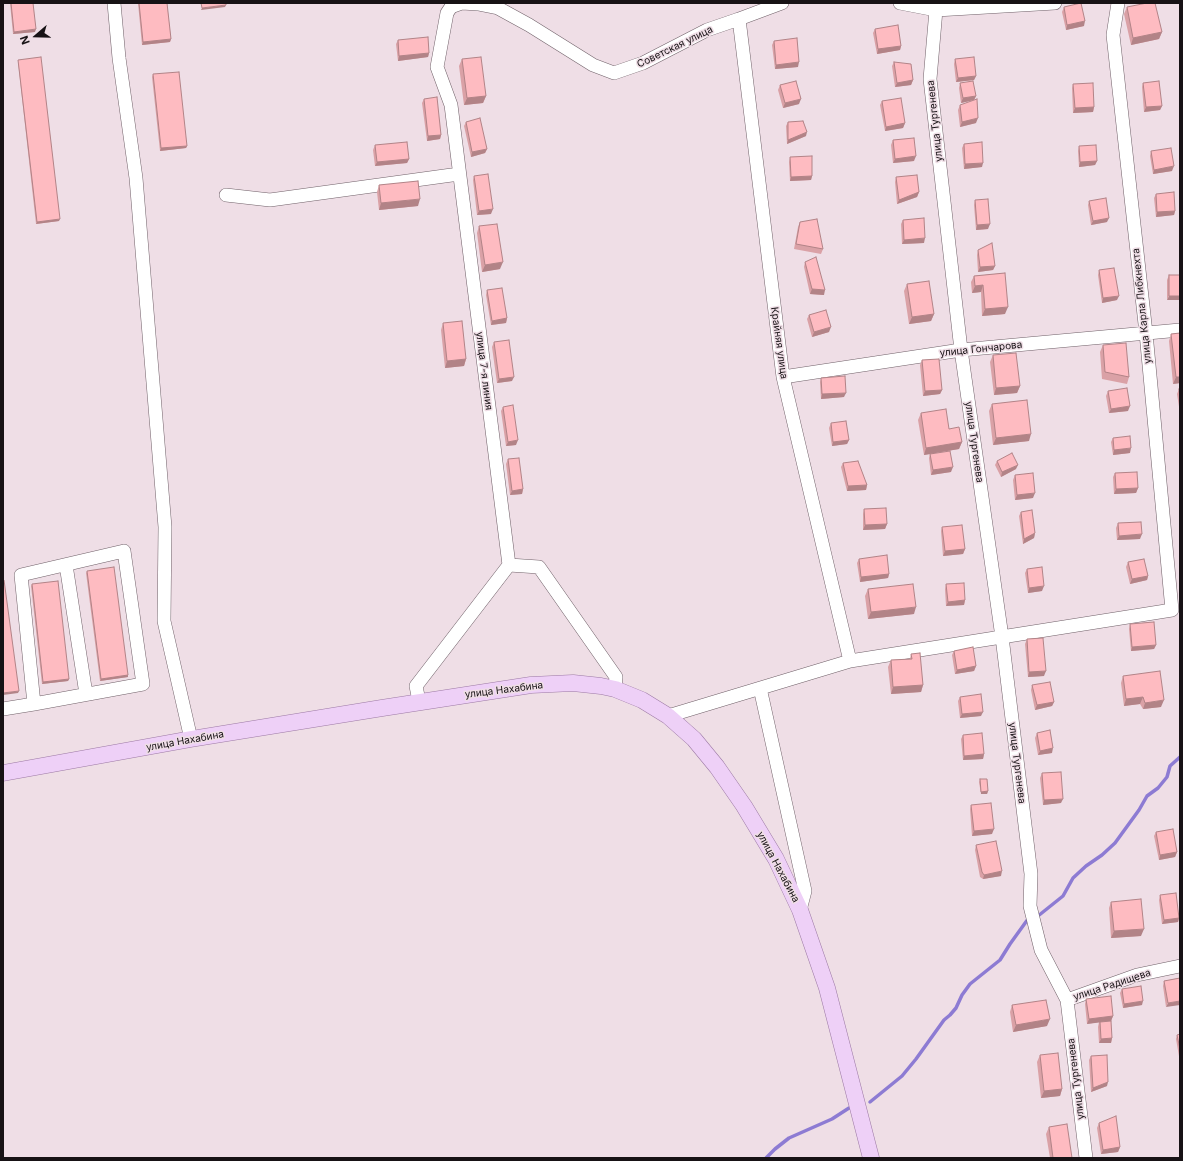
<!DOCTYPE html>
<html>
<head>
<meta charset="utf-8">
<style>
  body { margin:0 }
  #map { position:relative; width:1183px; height:1161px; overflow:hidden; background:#efdee6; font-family:Inter,sans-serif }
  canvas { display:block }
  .frame { position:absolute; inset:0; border:4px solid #171215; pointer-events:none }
  .north { position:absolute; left:16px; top:16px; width:40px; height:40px; -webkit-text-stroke:3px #efdee6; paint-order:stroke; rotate:250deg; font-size:11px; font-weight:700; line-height:16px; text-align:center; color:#171215 }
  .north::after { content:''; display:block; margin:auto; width:14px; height:18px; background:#171215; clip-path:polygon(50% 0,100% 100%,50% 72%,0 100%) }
</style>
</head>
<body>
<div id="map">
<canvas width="1183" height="1161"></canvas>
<div class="frame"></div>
<div class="north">N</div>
</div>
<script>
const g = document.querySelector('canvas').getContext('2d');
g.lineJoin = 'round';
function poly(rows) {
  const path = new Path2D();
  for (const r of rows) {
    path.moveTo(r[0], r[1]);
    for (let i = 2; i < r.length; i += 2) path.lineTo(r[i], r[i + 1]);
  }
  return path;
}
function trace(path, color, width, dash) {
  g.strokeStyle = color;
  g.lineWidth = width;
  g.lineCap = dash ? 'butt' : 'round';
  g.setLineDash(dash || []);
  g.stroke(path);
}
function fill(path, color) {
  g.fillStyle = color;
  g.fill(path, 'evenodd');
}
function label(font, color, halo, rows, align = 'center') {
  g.font = font + ' Inter,sans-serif';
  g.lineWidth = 3;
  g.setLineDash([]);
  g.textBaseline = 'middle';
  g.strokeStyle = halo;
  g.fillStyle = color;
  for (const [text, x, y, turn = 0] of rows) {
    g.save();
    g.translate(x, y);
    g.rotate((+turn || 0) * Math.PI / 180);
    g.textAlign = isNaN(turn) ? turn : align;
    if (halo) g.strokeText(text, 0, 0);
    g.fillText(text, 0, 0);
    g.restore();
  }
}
trace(poly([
  [1038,916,1063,896,1073,878,1086,866,1102,855,1115,843,1139,810,1147,796,1158,788,1167,777,1170,766,1180,757],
  [870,1102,902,1076,916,1059,944,1020,950,1015,956,1008,962,995,970,984,1000,960,1010,944,1028,919],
  [766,1158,775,1149,789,1138,832,1119,849,1108]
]), '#8d7bd3', 3.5);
const minor = poly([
  [114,3,119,58,136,178,165,527,164,621,191,739],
  [462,3,478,4,498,8,529,25,593,65,614,73,643,63,707,30,739,19,782,3],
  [900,3,936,10,1055,3],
  [936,10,930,79,961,350,1002,637,1031,874,1030,906,1041,950,1067,1000,1086,1158],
  [739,19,783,377,850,661],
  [226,195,270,200,459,174],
  [783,377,961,350,1180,330],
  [66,565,86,694],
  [509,565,539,567,616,677,615,689],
  [760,688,805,891,800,910],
  [419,701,416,686,509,565,451,105,437,67,447,13,451,7,462,3],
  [3,709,34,704,143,684,124,551,21,575,34,704],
  [668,716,850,661,1172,610,1146,333,1113,35,1118,3],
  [1067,1000,1137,975,1180,966]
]);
const major = poly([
  [3,773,191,739,382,708,531,685,573,683,601,686,615,689,642,700,668,716,694,739,717,767,744,806,776,859,800,910,827,988,871,1158]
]);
trace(minor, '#706169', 14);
trace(major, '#9c79a4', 17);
trace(minor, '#fff', 13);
trace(major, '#eed0f7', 16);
fill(poly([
  [10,3,33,3,35,32,13,34],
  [138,3,167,3,171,39,170,42,142,45],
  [1064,7,1084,26,1066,30,1062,12],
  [1127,7,1162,32,1159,39,1131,45,1124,14],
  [875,29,901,46,900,50,877,54,873,33],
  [398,40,429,53,428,57,398,61,396,44],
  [774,41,798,67,775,69,772,45],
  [462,59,486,96,483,103,464,105,459,66],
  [955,59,976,76,974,80,956,82,954,64],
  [18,60,59,221,36,224,18,62],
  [894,62,913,80,911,85,895,87,892,66],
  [153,74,187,146,186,148,160,151,152,77],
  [960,83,976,96,974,100,961,103,959,88],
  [1143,83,1162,106,1160,110,1144,112,1142,87],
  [1073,84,1094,107,1093,112,1073,113,1072,88],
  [780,85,799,104,783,108,778,90],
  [424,99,441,135,440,139,427,141,422,103],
  [882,101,905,123,903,128,885,131,880,105],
  [960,105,976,123,960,127,958,110],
  [466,122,487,149,485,153,471,157,464,126],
  [788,122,806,136,787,144,786,126],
  [893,140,914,161,893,163,891,145],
  [964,144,982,167,964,169,962,148],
  [375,145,409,159,407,163,375,166,373,150],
  [1079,146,1097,161,1095,165,1079,167,1078,151],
  [1151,151,1172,171,1153,174,1150,156],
  [790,157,812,176,811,180,790,181,789,162],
  [474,176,491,214,477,215,473,180],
  [896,177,919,192,917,197,897,204,895,182],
  [379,185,418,206,379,210,377,192],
  [1156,194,1175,211,1174,215,1156,217,1154,198],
  [975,200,988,229,976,230,974,205],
  [1089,201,1107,222,1091,225,1088,205],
  [903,220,924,243,902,244,901,224],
  [800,222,823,249,821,254,794,249,798,227],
  [479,226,500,269,482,272,477,233],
  [978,250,995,266,993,270,978,272,977,255],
  [805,262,824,295,810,294,804,267],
  [1099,270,1117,300,1102,303,1098,275],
  [1005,273,1005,314,982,316,981,292,972,293,971,282,974,276],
  [1169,275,1180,275,1167,300,1167,280],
  [907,284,934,314,931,321,909,324,904,291],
  [487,290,507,318,506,323,491,325,486,295],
  [809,315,829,332,812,337,807,319],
  [443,323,466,359,464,366,445,368,441,330],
  [1180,333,1180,383,1173,384,1169,341,1171,334],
  [494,342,512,381,497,383,492,347],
  [1103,345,1129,377,1127,384,1102,379,1100,352],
  [993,355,1020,386,1017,393,994,395,990,362],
  [922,360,942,390,940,394,923,396,920,365],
  [821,378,844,397,821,399,820,382],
  [1179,389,1180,389,1180,413,1177,394],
  [1108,391,1128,411,1109,413,1106,396],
  [992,404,1029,441,993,445,989,411],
  [503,407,516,445,506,446,501,411],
  [921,413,949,429,962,442,959,449,934,453,951,472,931,475,929,458,930,454,924,455,918,420],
  [831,423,849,440,847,444,832,446,829,428],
  [1113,438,1130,453,1113,455,1111,442],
  [508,459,523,489,522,494,510,495,506,464],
  [997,461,1016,469,1001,477,995,465],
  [843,463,867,485,866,490,847,491,841,467],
  [1115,473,1138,488,1136,493,1114,494,1113,477],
  [1015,475,1033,498,1015,500,1013,480],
  [864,509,887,524,885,529,863,530,863,514],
  [1021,512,1035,533,1034,538,1023,544,1019,516],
  [1118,523,1140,539,1117,540,1116,528],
  [942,527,965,549,963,554,943,556,941,531],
  [859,559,889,574,888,578,860,582,857,563],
  [1128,562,1148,576,1147,580,1130,584,1126,567],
  [1027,569,1042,591,1028,593,1025,573],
  [87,571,128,677,100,681,86,573],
  [32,584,69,679,68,681,42,684,31,586],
  [946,584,965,600,964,605,946,606,945,589],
  [868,589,914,614,868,619,865,596],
  [1130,624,1156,645,1154,649,1131,651,1129,629],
  [1027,639,1044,676,1028,677,1025,644],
  [954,651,976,666,974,671,955,674,952,655],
  [911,654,923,685,921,692,891,694,888,667,891,660,910,659],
  [1123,676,1161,707,1143,709,1140,704,1124,706,1121,683],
  [1032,685,1054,702,1052,706,1035,710,1031,690],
  [960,697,981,716,960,718,958,701],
  [1037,733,1052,753,1038,755,1035,738],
  [963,735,984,754,983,759,963,760,961,739],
  [1042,773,1061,803,1043,805,1040,778],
  [980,779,988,791,987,794,981,794,979,782],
  [971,805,992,834,972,836,970,809],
  [1156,832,1177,852,1175,857,1159,860,1154,836],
  [976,845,1001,876,983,879,980,877,975,850],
  [1160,895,1179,918,1178,922,1162,924,1159,900],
  [1111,902,1141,936,1111,938,1109,908],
  [1180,978,1166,1007,1163,986,1164,981],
  [1122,989,1142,1005,1123,1008,1120,993],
  [1086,999,1113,1016,1111,1021,1103,1022,1112,1038,1111,1043,1099,1043,1098,1027,1099,1022,1087,1024,1085,1004],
  [1012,1005,1047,1026,1013,1032,1010,1012],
  [1180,1034,1180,1062,1176,1039,1177,1035],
  [1040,1055,1062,1089,1060,1096,1041,1098,1037,1062],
  [1091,1056,1107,1086,1091,1092,1089,1060],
  [1099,1123,1120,1147,1118,1152,1101,1154,1097,1128],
  [1049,1127,1072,1158,1050,1158,1046,1134]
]), '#daa1a6');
fill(poly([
  [226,5,225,7,201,10,202,8],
  [1085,21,1084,26,1066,30,1067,25],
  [36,29,35,32,13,34,14,32],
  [1162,32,1159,39,1131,45,1133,38],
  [171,39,170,42,142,45,143,42],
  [901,46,900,50,877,54,878,49],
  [429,53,428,57,398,61,399,56],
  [799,62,798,67,775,69,776,65],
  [976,76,974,80,956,82,958,78],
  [913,80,911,85,895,87,897,83],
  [486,96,483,103,464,105,467,98],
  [976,96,974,100,961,103,963,98],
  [801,99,799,104,783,108,785,103],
  [1162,106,1160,110,1144,112,1146,107],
  [1094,107,1093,112,1073,113,1075,108],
  [978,118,976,123,960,127,962,122],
  [905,123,903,128,885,131,886,127],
  [807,132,806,136,787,144,788,140],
  [441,135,440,139,427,141,428,136],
  [187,146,186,148,160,151,161,148],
  [487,149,485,153,471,157,472,152],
  [916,156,914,161,893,163,895,159],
  [409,159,407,163,375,166,377,162],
  [1097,161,1095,165,1079,167,1080,162],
  [983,163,982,167,964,169,965,164],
  [1174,166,1172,171,1153,174,1154,170],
  [812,176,811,180,790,181,791,177],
  [919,192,917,197,897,204,899,200],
  [420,199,418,206,379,210,381,203],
  [493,209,491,214,477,215,479,211],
  [1175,211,1174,215,1156,217,1157,212],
  [1109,218,1107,222,1091,225,1093,221],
  [60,219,59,221,36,224,37,222],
  [990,224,988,229,976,230,977,225],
  [925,238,924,243,902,244,904,240],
  [503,262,500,269,482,272,485,265],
  [995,266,993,270,978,272,980,267],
  [983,285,981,292,972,293,975,286],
  [812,289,825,290,824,295,810,294],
  [1119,296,1117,300,1102,303,1103,298],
  [1169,296,1180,296,1180,300,1167,300],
  [1008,307,1005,314,982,316,985,309],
  [934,314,931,321,909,324,912,317],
  [507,318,506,323,491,325,492,321],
  [831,327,829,332,812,337,814,332],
  [466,359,464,366,445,368,447,361],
  [514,377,512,381,497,383,499,379],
  [1176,377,1180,377,1180,383,1173,384],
  [1020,386,1017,393,994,395,996,388],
  [942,390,940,394,923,396,925,391],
  [846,393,844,397,821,399,822,394],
  [1130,406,1128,411,1109,413,1111,409],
  [1031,434,1029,441,993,445,996,438],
  [518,440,516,445,506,446,508,442],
  [849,440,847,444,832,446,833,442],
  [962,442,959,449,924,455,926,448],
  [1131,448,1130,453,1113,455,1114,450],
  [1018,465,1016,469,1001,477,1002,472],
  [953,467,951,472,931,475,933,470],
  [867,485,866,490,847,491,848,486],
  [1138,488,1136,493,1114,494,1116,489],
  [523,489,522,494,510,495,512,491],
  [1035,493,1033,498,1015,500,1017,495],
  [887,524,885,529,863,530,865,525],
  [1035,533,1034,538,1023,544,1024,539],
  [1142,534,1140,539,1117,540,1119,536],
  [965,549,963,554,943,556,945,551],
  [889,574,888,578,860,582,861,577],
  [1148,576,1147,580,1130,584,1132,579],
  [1044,586,1042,591,1028,593,1029,588],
  [965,600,964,605,946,606,948,602],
  [916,607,914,614,868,619,871,612],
  [1156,645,1154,649,1131,651,1132,647],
  [976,666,974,671,955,674,957,670],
  [1046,671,1044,676,1028,677,1029,672],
  [128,675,128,677,100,681,101,679],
  [69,679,68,681,42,684,43,682],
  [923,685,921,692,891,694,893,687],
  [19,691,18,693,3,695,3,693],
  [1143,697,1140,704,1124,706,1126,699],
  [1164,700,1161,707,1143,709,1145,703],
  [1054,702,1052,706,1035,710,1037,705],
  [983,712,981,716,960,718,962,714],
  [1053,748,1052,753,1038,755,1040,751],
  [984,754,983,759,963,760,964,756],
  [988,791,987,794,981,794,981,792],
  [1063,799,1061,803,1043,805,1044,800],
  [994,829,992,834,972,836,974,831],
  [1177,852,1175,857,1159,860,1160,855],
  [1002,871,1001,876,983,879,984,875],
  [1179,918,1178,922,1162,924,1164,920],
  [1144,929,1141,936,1111,938,1114,931],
  [1143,1001,1142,1005,1123,1008,1124,1004],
  [1180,1001,1180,1005,1166,1007,1168,1003],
  [1113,1016,1111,1021,1087,1024,1089,1019],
  [1050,1019,1047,1026,1013,1032,1016,1025],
  [1112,1038,1111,1043,1099,1043,1101,1039],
  [1108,1082,1107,1086,1091,1092,1093,1088],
  [1062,1089,1060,1096,1041,1098,1044,1091],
  [1120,1147,1118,1152,1101,1154,1103,1150]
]), '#b28387');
const building = poly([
  [11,3,33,3,36,29,14,32,11,3],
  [139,3,167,3,171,39,143,42,139,3],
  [201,3,226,3,226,5,202,8,201,3],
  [1081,3,1085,21,1067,25,1064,7,1081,3],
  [1147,3,1155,3,1162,32,1133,38,1127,7,1147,3],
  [898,25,901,46,878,49,875,29,898,25],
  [428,37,429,53,399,56,398,40,428,37],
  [797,38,799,62,776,65,774,41,797,38],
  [41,57,60,219,37,222,18,60,41,57],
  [481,57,486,96,467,98,462,59,481,57],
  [974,57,976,76,958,78,955,59,974,57],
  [894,62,911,64,913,80,897,83,894,62],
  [179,72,187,146,161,148,153,74,179,72],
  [796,81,801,99,785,103,780,85,796,81],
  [973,81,976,96,963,98,960,83,973,81],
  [1159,81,1162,106,1146,107,1143,83,1159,81],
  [1093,83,1094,107,1075,108,1073,84,1093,83],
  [437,97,441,135,428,136,424,99,437,97],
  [901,98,905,123,886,127,882,101,901,98],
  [977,99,978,118,962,122,960,105,977,99],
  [480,118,487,149,472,152,466,122,480,118],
  [803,121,807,132,788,140,788,122,803,121],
  [914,138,916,156,895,159,893,140,914,138],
  [407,142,409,159,377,162,375,145,407,142],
  [982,142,983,163,965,164,964,144,982,142],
  [1096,145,1097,161,1080,162,1079,146,1096,145],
  [1171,148,1174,166,1154,170,1151,151,1171,148],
  [812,156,812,176,791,177,790,157,812,156],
  [488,174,493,209,479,211,474,176,488,174],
  [917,175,919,192,899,200,896,177,917,175],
  [418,181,420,199,381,203,379,185,418,181],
  [1174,192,1175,211,1157,212,1156,194,1174,192],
  [1106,198,1109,218,1093,221,1089,201,1106,198],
  [988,199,990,224,977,225,975,200,988,199],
  [924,218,925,238,904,240,903,220,924,218],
  [817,219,823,249,796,244,800,222,817,219],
  [497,224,503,262,485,265,479,226,497,224],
  [992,243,995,266,980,267,978,250,992,243],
  [816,257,825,290,812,289,805,262,816,257],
  [1114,268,1119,296,1103,298,1099,270,1114,268],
  [1005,273,1008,307,985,309,983,285,975,286,974,276,1005,273],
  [1169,275,1180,275,1180,296,1169,296,1169,275],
  [929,281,934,314,912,317,907,284,929,281],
  [502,288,507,318,492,321,487,290,502,288],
  [826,310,831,327,814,332,809,315,826,310],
  [462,321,466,359,447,361,443,323,462,321],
  [1180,333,1180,377,1176,377,1171,334,1180,333],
  [509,340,514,377,499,379,494,342,509,340],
  [1126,343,1129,377,1105,372,1103,345,1126,343],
  [1016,353,1020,386,996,388,993,355,1016,353],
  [939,359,942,390,925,391,922,360,939,359],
  [845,376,846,393,822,394,821,378,845,376],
  [1127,388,1130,406,1111,409,1108,391,1127,388],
  [1179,389,1180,389,1180,398,1179,389],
  [1027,400,1031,434,996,438,992,404,1027,400],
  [513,405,518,440,508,442,503,407,513,405],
  [946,409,949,429,959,427,962,442,926,448,921,413,946,409],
  [846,421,849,440,833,442,831,423,846,421],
  [1130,436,1131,448,1114,450,1113,438,1130,436],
  [950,451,953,467,933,470,930,454,950,451],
  [1012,453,1018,465,1002,472,997,461,1012,453],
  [519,458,523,489,512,491,508,459,519,458],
  [858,461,867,485,848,486,843,463,858,461],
  [1137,472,1138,488,1116,489,1115,473,1137,472],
  [1033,473,1035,493,1017,495,1015,475,1033,473],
  [886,508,887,524,865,525,864,509,886,508],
  [1032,510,1035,533,1024,539,1021,512,1032,510],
  [1141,522,1142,534,1119,536,1118,523,1141,522],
  [962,525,965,549,945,551,942,527,962,525],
  [887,555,889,574,861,577,859,559,887,555],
  [1144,559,1148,576,1132,579,1128,562,1144,559],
  [114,567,128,675,101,679,87,571,114,567],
  [1042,567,1044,586,1029,588,1027,569,1042,567],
  [3,580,4,580,19,691,3,693,3,580],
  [58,581,69,679,43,682,32,584,58,581],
  [964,583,965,600,948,602,946,584,964,583],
  [913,584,916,607,871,612,868,589,913,584],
  [1154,622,1156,645,1132,647,1130,624,1154,622],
  [1043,638,1046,671,1029,672,1027,639,1043,638],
  [973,647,976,666,957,670,954,651,973,647],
  [920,653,923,685,893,687,891,660,912,659,911,654,920,653],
  [1160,671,1164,700,1145,703,1143,697,1126,699,1123,676,1160,671],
  [1050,682,1054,702,1037,705,1032,685,1050,682],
  [981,694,983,712,962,714,960,697,981,694],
  [1050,730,1053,748,1040,751,1037,733,1050,730],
  [982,733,984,754,964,756,963,735,982,733],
  [1061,772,1063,799,1044,800,1042,773,1061,772],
  [980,779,987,779,988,791,981,792,980,779],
  [991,803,994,829,974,831,971,805,991,803],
  [1173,829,1177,852,1160,855,1156,832,1173,829],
  [996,841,1002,871,984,875,982,872,976,845,996,841],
  [1176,893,1179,918,1164,920,1160,895,1176,893],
  [1141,899,1144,929,1114,931,1111,902,1141,899],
  [1180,978,1180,1001,1168,1003,1164,981,1180,978],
  [1141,986,1143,1001,1124,1004,1122,989,1141,986],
  [1111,996,1113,1016,1089,1019,1086,999,1111,996],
  [1046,1000,1050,1019,1016,1025,1012,1005,1046,1000],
  [1111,1021,1112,1038,1101,1039,1100,1022,1111,1021],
  [1180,1034,1180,1049,1177,1035,1180,1034],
  [1058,1053,1062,1089,1044,1091,1040,1055,1058,1053],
  [1107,1055,1108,1082,1093,1088,1091,1056,1107,1055],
  [1116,1116,1120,1147,1103,1150,1099,1123,1116,1116],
  [1067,1124,1072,1158,1053,1158,1049,1127,1067,1124]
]);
fill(building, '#febbc1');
trace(building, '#b28387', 1);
label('10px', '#171215', '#efdee6', [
  ["Советская улица",675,47,-26],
  ["улица Тургенева",935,121,-96],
  ["улица Карла Либкнехта",1142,306,-96],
  ["Крайняя улица",779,343,82],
  ["улица Гончарова",981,349,-6],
  ["улица 7-я линия",484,371,83],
  ["улица Тургенева",974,442,82],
  ["улица Нахабина",504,690,-7],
  ["улица Нахабина",185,741,-10],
  ["улица Тургенева",1017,763,83],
  ["улица Нахабина",778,867,62],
  ["улица Радищева",1112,985,-18],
  ["улица Тургенева",1076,1079,-97]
]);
</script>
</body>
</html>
